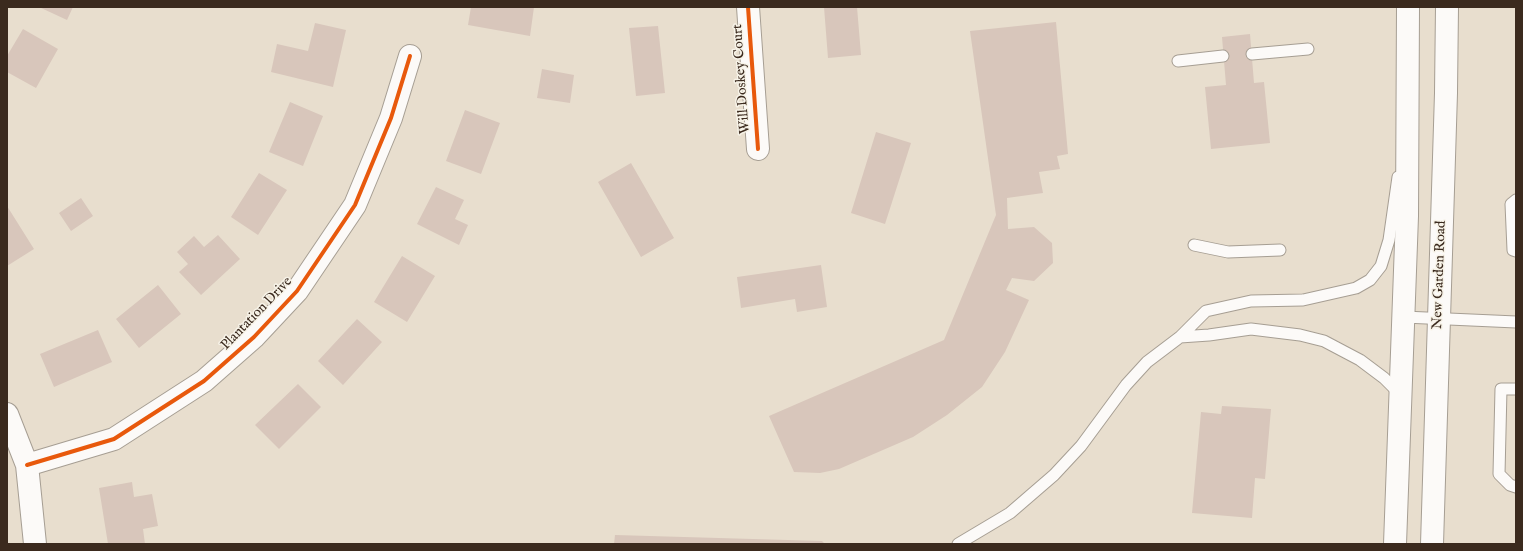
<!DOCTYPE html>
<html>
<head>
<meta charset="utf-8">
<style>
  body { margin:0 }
  #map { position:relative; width:1523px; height:551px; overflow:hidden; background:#e8dece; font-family:"IM FELL English",serif }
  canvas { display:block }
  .frame { position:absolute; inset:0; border:8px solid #3b2a1e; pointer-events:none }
</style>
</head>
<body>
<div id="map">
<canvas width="1523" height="551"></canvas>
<div class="frame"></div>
</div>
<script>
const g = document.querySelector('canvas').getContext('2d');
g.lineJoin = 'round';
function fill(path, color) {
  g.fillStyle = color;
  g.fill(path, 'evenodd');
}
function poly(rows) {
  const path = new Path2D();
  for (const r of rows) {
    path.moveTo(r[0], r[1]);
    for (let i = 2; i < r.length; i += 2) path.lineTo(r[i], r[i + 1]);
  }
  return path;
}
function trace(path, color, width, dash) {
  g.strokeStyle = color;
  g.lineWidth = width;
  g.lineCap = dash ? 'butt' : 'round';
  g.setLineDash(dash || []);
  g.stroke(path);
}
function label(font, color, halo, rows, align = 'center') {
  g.font = font + ' "IM FELL English",serif';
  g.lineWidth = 3;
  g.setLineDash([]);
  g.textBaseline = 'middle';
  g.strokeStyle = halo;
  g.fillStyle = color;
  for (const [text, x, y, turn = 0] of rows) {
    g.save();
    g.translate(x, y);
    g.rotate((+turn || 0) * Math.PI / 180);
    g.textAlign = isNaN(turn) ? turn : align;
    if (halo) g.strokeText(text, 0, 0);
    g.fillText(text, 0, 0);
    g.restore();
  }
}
fill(poly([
  [39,7,73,7,67,20],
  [471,7,534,7,530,36,468,25],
  [824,7,857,7,861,55,828,58],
  [1056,22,1068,154,1057,156,1060,169,1039,172,1043,193,1007,198,1008,229,1034,227,1052,243,1053,263,1034,281,1012,278,1006,290,1029,300,1005,352,982,387,947,415,913,437,839,469,820,473,794,472,769,416,944,340,996,215,970,31],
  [315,23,346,30,333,87,271,72,277,44,308,51],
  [658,26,665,93,636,96,629,28],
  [23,29,58,49,36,88,7,72,7,56],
  [1250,34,1254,83,1264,82,1270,143,1211,149,1205,87,1226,85,1222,37],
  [542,69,574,75,570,103,537,98],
  [290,102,323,116,303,166,269,152],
  [465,110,500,123,481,174,446,161],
  [876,132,911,143,885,224,851,213],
  [631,163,674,238,641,257,598,182],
  [259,173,287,190,258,235,231,217],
  [436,187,464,200,455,219,468,225,459,245,417,224],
  [81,198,93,216,71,231,59,213],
  [7,206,34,249,7,266],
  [218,235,240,259,201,295,179,272,188,264,177,252,194,236,204,247],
  [402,256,435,276,407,322,374,302],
  [821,265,827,307,797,312,795,299,741,308,737,277],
  [158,285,181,314,139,348,116,319],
  [357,319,382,342,343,385,318,361],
  [98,330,112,362,54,387,40,354],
  [298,384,321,407,279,449,255,425],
  [1222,406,1271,409,1265,479,1255,478,1252,518,1192,513,1201,412,1221,414],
  [132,482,134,497,152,494,158,526,143,529,145,544,108,544,99,488],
  [615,535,822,541,825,544,614,544]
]), '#d8c6bb');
const service = poly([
  [1252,54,1308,49],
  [1178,61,1223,56],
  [1516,200,1511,204,1513,250,1516,251],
  [1194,245,1228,252,1280,250],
  [1404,317,1516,322],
  [1180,337,1209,335,1251,329,1300,335,1324,341,1360,360,1384,378,1400,394],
  [1516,389,1501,389,1499,474,1510,485,1516,487],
  [958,544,1010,513,1054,475,1081,446,1126,385,1147,362,1180,337,1206,311,1251,301,1303,300,1356,288,1370,280,1381,266,1389,240,1398,177]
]);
const minor = poly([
  [748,7,758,149],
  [7,414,27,465,35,544],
  [27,465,114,439,204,381,254,337,297,291,355,205,391,118,410,56]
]);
const secondary = poly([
  [1395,544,1407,216,1408,7],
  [1432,544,1446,93,1447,7]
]);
trace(service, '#a69e93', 13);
trace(minor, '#a69e93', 24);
trace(secondary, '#a69e93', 24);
trace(service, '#fcfaf8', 11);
trace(minor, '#fcfaf8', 22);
trace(secondary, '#fcfaf8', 22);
trace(poly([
  [748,7,758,149],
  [27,465,114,439,204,381,254,337,297,291,355,205,391,118,410,56]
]), '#e8590c', 4);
label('14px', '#3b2a1e', '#f7f3e8', [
  ["Will Doskey Court",742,79,-94],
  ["New Garden Road",1440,275,-88],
  ["Plantation Drive",257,314,-46]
]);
</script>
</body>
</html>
